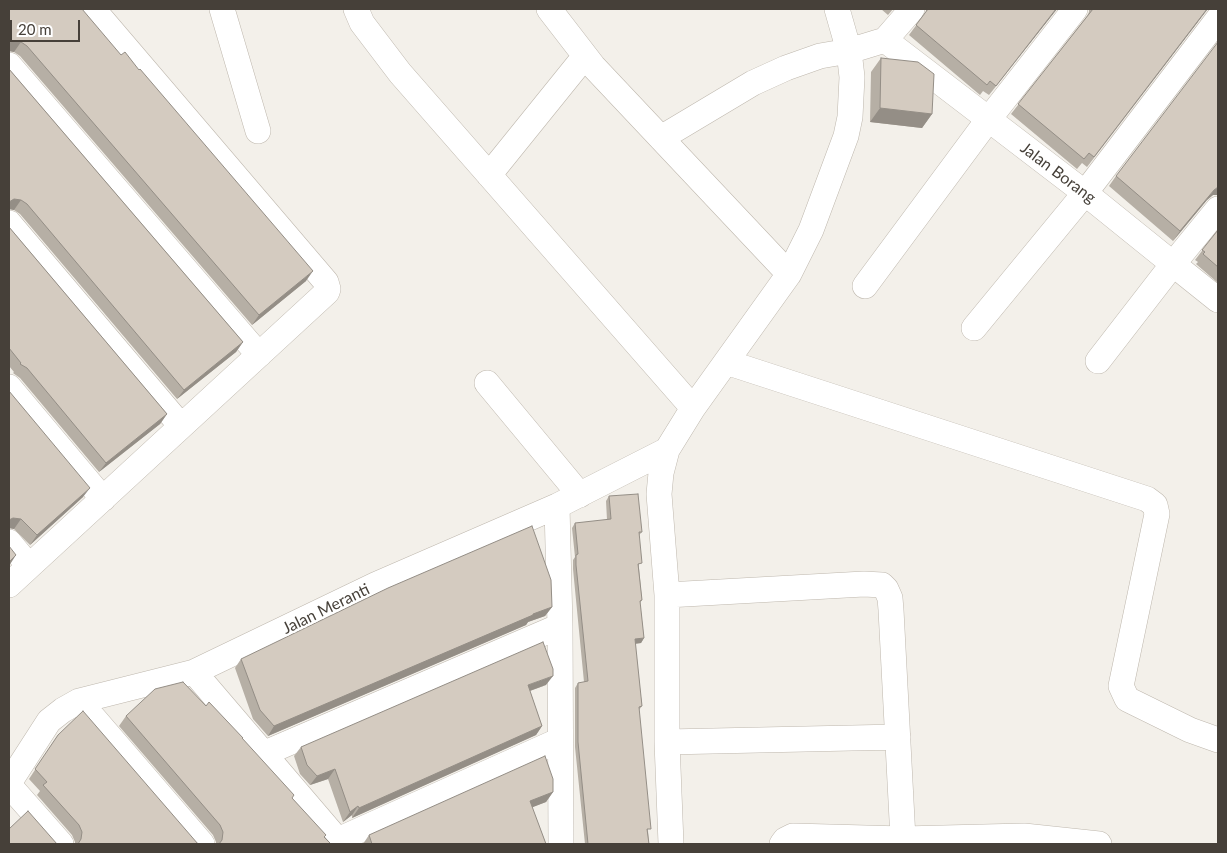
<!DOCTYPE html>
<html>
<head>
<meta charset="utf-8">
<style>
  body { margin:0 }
  #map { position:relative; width:1227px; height:853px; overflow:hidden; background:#f3f0ea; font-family:Lato,sans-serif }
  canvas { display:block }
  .frame { position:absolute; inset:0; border:10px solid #464039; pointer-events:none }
  .scale { position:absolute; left:10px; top:20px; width:70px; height:22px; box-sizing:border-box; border:2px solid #464039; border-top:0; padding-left:6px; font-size:15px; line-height:18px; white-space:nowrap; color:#464039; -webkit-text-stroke:4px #fff; paint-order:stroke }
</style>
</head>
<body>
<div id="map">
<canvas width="1227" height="853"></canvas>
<div class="frame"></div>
<div class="scale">20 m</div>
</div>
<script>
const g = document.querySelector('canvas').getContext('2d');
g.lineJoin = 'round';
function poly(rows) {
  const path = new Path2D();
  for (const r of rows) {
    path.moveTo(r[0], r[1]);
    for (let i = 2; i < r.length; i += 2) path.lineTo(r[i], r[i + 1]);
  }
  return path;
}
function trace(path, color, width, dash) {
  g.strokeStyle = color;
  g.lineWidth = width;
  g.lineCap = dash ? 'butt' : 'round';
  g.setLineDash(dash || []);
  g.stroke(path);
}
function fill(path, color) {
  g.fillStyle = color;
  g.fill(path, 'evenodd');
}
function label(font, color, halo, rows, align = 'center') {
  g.font = font + ' Lato,sans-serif';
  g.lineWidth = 4.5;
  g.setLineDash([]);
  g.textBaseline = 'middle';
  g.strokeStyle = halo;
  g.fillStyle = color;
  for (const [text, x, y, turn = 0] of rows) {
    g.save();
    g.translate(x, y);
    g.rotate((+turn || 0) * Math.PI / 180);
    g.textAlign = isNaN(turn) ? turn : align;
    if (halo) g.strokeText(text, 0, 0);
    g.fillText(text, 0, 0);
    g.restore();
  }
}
const minor = poly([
  [222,9,258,131],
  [356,9,362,23,400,73,693,408],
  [549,9,593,66,789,274],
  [885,40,1085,193,1173,264,1218,209],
  [9,65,259,355],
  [661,138,753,83,786,68,820,56,849,51,885,40,912,9],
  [489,175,585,56],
  [9,223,181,426],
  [865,286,988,120,1075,9],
  [974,328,1085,193,1218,19],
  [1098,361,1173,264,1218,300],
  [726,362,1147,499,1155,505,1157,514,1121,686,1127,699,1190,730,1218,740],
  [487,383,580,495],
  [9,387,103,499],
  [557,506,560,626,561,844],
  [9,542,29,566],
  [9,585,327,292,328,289,326,282,93,9],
  [667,595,864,584,882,585,886,589,890,598,891,610,903,839],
  [194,672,341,844],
  [79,701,202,844],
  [667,742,898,737],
  [263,754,560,626],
  [9,783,49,721,63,710,79,701,194,672,375,585,557,506,667,450],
  [9,785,61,844],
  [338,840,560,740],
  [671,844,667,742,667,595,659,494,661,473,667,450,693,408,789,274,811,230,846,136,850,117,852,77,849,51,837,9],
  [782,844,785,840,793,836,903,839,1024,836,1099,844]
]);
trace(minor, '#beb7ad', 26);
trace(minor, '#fff', 25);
fill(poly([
  [9,9,306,281,252,325,20,56,14,52,9,51],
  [881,9,893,9,888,15],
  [926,9,1057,9,989,95,983,91,980,95,909,35,926,12],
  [1089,9,1209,9,1207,10,1087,167,1082,163,1077,169,1011,114,1087,16,1089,12],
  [881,58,932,114,922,128,870,122,871,72],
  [9,69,243,342,236,352,177,399,20,214,14,210,9,209],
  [1116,176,1213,195,1207,200,1173,241,1109,186],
  [9,227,167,414,160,424,99,472,20,378,13,373,14,372,9,366],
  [1218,230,1218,283,1196,264,1198,262,1195,260],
  [9,391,83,497,30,545,14,529,9,528],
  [609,496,642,532,639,535,639,568,642,600,640,603,644,638,641,643,635,644,642,706,639,710,649,844,585,844,575,747,575,688,578,683,584,682,573,569,573,560,575,557,572,528,575,523,607,520,606,501],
  [552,607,545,616,528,622,526,625,268,736,253,719,235,668,241,659],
  [546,685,530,691,542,726,536,735,352,818,352,815,343,822,328,779,310,785,300,774,294,756,301,747],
  [206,706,242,739,331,844,216,844,216,842,213,835,119,726,126,716],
  [58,735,199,844,75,844,75,842,72,835,37,795,40,791,29,779],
  [553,792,546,802,532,807,546,844,363,844,369,835]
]), '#b6afa5');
fill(poly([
  [1056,9,1057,9,989,95,996,86],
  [1207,9,1209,9,1207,10,1087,167],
  [14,41,21,42,14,52,9,51,9,43],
  [880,108,932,114,922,128,870,122],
  [1218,187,1218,195,1213,195,1207,200,1173,241,1180,231,1214,190],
  [14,199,21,200,14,210,9,209,9,202],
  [313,271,306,281,252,325,259,315],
  [243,342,236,352,177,399,184,390],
  [167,414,160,424,99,472,106,463],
  [90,488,83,497,30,545,37,535],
  [13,518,21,519,14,529,9,528,9,520],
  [16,555,9,566,9,562],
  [552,607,545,616,528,622,526,625,268,736,274,726,533,614],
  [644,638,641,643,631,644,635,639],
  [553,676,546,685,521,694,528,685],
  [542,726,536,735,352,818,359,808],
  [335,769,328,779,310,785,317,776],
  [553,792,546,802,523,811,530,801],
  [358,806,352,815,343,822,350,812]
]), '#948e86');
const building = poly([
  [9,9,82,9,121,55,125,52,139,70,140,69,313,271,259,315,27,46,21,42,14,41,9,43,9,9],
  [928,9,1056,9,996,86,990,81,987,85,916,25,928,9],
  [1093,9,1207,9,1094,157,1089,153,1084,159,1018,104,1093,9],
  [1218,42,1218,187,1214,190,1180,231,1116,176,1218,42],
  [881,58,918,62,934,74,932,114,880,108,881,58],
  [9,69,243,342,184,390,27,204,21,200,14,199,9,202,9,69],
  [9,227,167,414,106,463,27,368,20,364,21,363,9,348,9,227],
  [1218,230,1218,267,1203,254,1205,252,1202,250,1218,230],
  [9,391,90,488,37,535,21,519,13,518,9,520,9,391],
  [638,494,642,532,639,532,642,563,638,564,642,600,640,601,644,638,635,639,642,706,639,707,651,829,647,829,649,844,588,844,578,742,578,683,588,681,576,565,576,555,578,554,575,523,611,519,609,496,638,494],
  [532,526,551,580,552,607,533,614,533,615,274,726,260,710,241,659,388,588,532,526],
  [9,546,16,555,9,562,9,546],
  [543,642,553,669,553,676,528,685,542,726,359,808,358,806,350,812,335,769,317,776,307,765,301,747,543,642],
  [183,682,206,706,209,702,243,738,242,738,294,795,292,798,326,835,324,837,331,844,219,844,222,840,223,832,220,825,126,716,155,689,183,682],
  [83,711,198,844,199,844,78,844,81,839,82,832,79,825,43,785,47,782,35,769,58,735,83,711],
  [545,756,553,779,553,792,530,801,546,844,372,844,369,835,545,756],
  [28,811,57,844,58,844,9,844,9,829,28,811]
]);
fill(building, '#d4cbc0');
trace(building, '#948e86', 1);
label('16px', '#464039', '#fff', [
  ["Jalan Borang",1058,173,37],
  ["Jalan Meranti",326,609,-26]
]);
</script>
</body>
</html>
